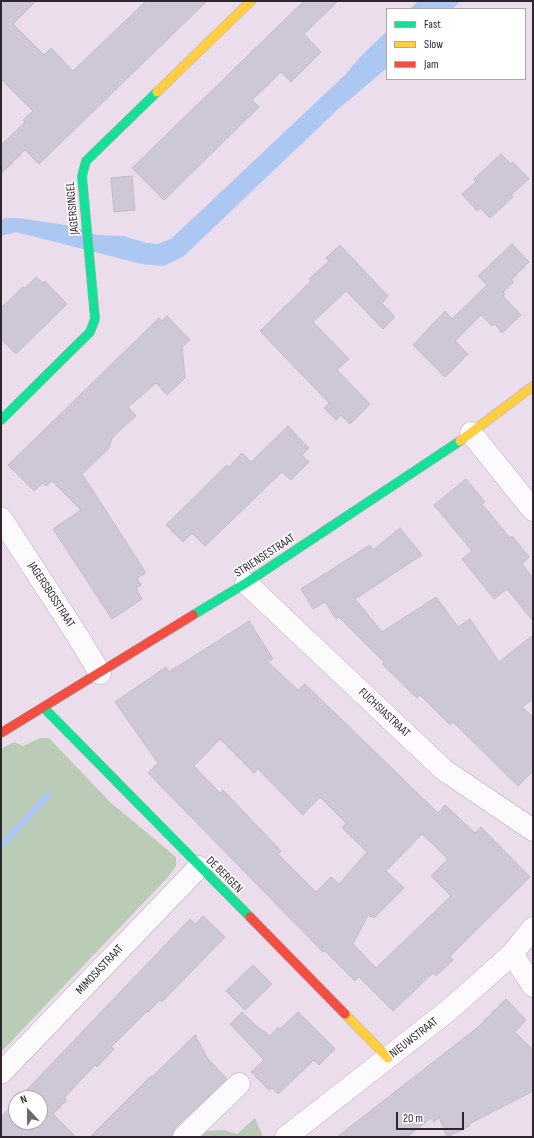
<!DOCTYPE html>
<html>
<head>
<meta charset="utf-8">
<style>
  body { margin:0 }
  #map { position:relative; width:534px; height:1138px; overflow:hidden; background:#ebddec; font-family:"Sofia Sans Condensed",sans-serif }
  canvas { display:block }
  .frame { position:absolute; inset:0; border:2px solid #2f2530; pointer-events:none }
  .legend { position:absolute; left:386px; top:8px; width:140px; height:72px; box-sizing:border-box; background:#fff; border:1px solid #aca8ac; margin:0; padding:5px 7px; list-style:none; font-size:12px; color:#2f2530 }
  .legend li { display:flex; align-items:center; gap:8px; height:20px }
  .legend b { width:20px; border:1px solid #aca8ac }
  .north { position:absolute; left:8px; top:1090px; width:40px; height:40px; box-sizing:border-box; background:#fff; border:1px solid #aca8ac; border-radius:50%; rotate:338deg; font-size:11px; font-weight:700; line-height:16px; text-align:center; color:#2f2530 }
  .north::after { content:''; display:block; margin:auto; width:14px; height:18px; background:#716572; clip-path:polygon(50% 0,100% 100%,50% 72%,0 100%) }
  .scale { position:absolute; left:396px; top:1112px; width:68px; height:18px; box-sizing:border-box; border:2px solid #2f2530; border-top:0; padding-left:5px; font-size:12px; line-height:14px; white-space:nowrap; color:#2f2530; -webkit-text-stroke:3px #fff; paint-order:stroke }
</style>
</head>
<body>
<div id="map">
<canvas width="534" height="1138"></canvas>
<div class="frame"></div>
<ul class="legend">
<li><b style="height:5px;background:#16e098"></b>Fast</li>
<li><b style="height:5px;background:#ffcf43"></b>Slow</li>
<li><b style="height:5px;background:#f24e42"></b>Jam</li>
</ul>
<div class="north">N</div>
<div class="scale">20 m</div>
</div>
<script>
const g = document.querySelector('canvas').getContext('2d');
g.lineJoin = 'round';
function fill(path, color) {
  g.fillStyle = color;
  g.fill(path, 'evenodd');
}
function poly(rows) {
  const path = new Path2D();
  for (const r of rows) {
    path.moveTo(r[0], r[1]);
    for (let i = 2; i < r.length; i += 2) path.lineTo(r[i], r[i + 1]);
  }
  return path;
}
function trace(path, color, width, dash) {
  g.strokeStyle = color;
  g.lineWidth = width;
  g.lineCap = dash ? 'butt' : 'round';
  g.setLineDash(dash || []);
  g.stroke(path);
}
function label(font, color, halo, rows, align = 'center') {
  g.font = font + ' "Sofia Sans Condensed",sans-serif';
  g.lineWidth = 3.5;
  g.setLineDash([]);
  g.textBaseline = 'middle';
  g.strokeStyle = halo;
  g.fillStyle = color;
  for (const [text, x, y, turn = 0] of rows) {
    g.save();
    g.translate(x, y);
    g.rotate((+turn || 0) * Math.PI / 180);
    g.textAlign = isNaN(turn) ? turn : align;
    if (halo) g.strokeText(text, 0, 0);
    g.fillText(text, 0, 0);
    g.restore();
  }
}
fill(poly([
  [40,738,49,738,110,802,176,857,176,866,168,877,1,1052,1,749,14,742,23,746],
  [255,1118,263,1137,195,1137,207,1131,224,1130,237,1134]
]), '#baccb6');
fill(poly([
  [418,1,461,1,452,9,410,9],
  [387,31,387,68,337,110,184,256,164,266,142,264,16,232,4,235,1,237,1,220,5,218,18,218,72,226,97,235,123,236,147,243,158,244,171,239,346,74,360,57]
]), '#acc7f1');
trace(poly([
  [1,846,48,795]
]), '#acc7f1', 7);
const building = poly([
  [1,1,36,1,13,24,44,55,51,48,73,71,146,1,207,1,39,164,25,150,1,174,1,145,25,122,23,120,33,111,1,79,1,1],
  [304,1,338,1,304,34,321,52,291,82,281,72,252,100,259,107,164,200,132,168,304,1],
  [501,154,511,164,513,162,529,179,511,195,513,197,490,218,480,208,477,211,462,194,476,182,474,179,501,154],
  [132,176,135,210,114,212,111,178,132,176],
  [512,244,529,262,511,280,514,282,503,292,505,294,503,296,521,315,502,333,495,324,492,326,481,315,455,341,468,354,445,377,413,345,445,311,452,319,487,285,478,276,512,244],
  [340,245,388,296,382,303,395,317,383,329,346,291,313,322,349,359,337,370,370,404,350,424,341,415,336,420,324,408,329,403,260,331,311,281,309,279,329,261,326,258,340,245],
  [36,277,43,283,45,281,67,304,16,354,1,339,1,308,23,287,25,288,36,277],
  [167,316,190,340,182,347,185,378,167,395,156,383,128,407,136,416,112,438,109,448,82,474,146,573,137,578,141,585,136,588,142,599,112,619,53,529,81,510,52,481,46,486,43,483,34,491,8,465,159,318,162,321,167,316],
  [288,426,309,448,302,455,309,462,291,480,282,472,205,546,192,533,183,542,166,525,227,465,229,467,242,453,251,462,288,426],
  [466,479,485,502,482,504,510,538,512,536,529,557,522,564,533,578,533,621,507,589,494,599,462,559,472,551,434,505,466,479],
  [400,528,422,555,355,599,382,632,436,597,458,627,470,619,499,662,533,635,533,699,522,707,533,717,533,771,518,786,454,723,453,722,450,725,420,695,417,698,382,664,384,662,339,617,336,619,325,602,313,609,301,589,370,545,373,550,400,528],
  [249,621,273,659,268,662,298,690,305,684,438,813,445,805,475,833,481,827,530,877,450,956,453,960,436,976,433,973,393,1011,359,977,355,981,324,950,323,952,148,773,158,763,115,702,166,667,169,672,249,621],
  [220,739,254,773,258,769,303,815,320,797,346,823,342,828,367,852,339,884,331,877,316,892,278,854,281,851,223,790,220,793,194,766,220,739],
  [422,834,448,859,431,876,451,896,376,968,353,944,368,915,374,918,404,888,386,871,422,834],
  [203,916,225,937,162,1002,160,1000,148,1012,147,1011,111,1047,114,1049,97,1067,95,1065,64,1098,67,1100,53,1114,76,1137,1,1137,1,1117,16,1101,16,1122,40,1122,40,1098,19,1098,190,919,195,924,203,916],
  [253,965,272,984,245,1010,226,991,253,965],
  [506,999,526,1020,515,1032,533,1050,533,1091,469,1124,470,1126,447,1137,439,1117,434,1122,431,1118,407,1137,337,1137,477,1028,506,999],
  [242,1012,256,1026,270,1036,278,1027,280,1029,298,1012,335,1049,319,1065,314,1060,278,1094,272,1088,269,1090,251,1072,264,1060,230,1024,242,1012],
  [195,1035,208,1059,227,1079,175,1128,171,1137,90,1137,151,1076,152,1077,195,1035]
]);
fill(building, '#cec8d6');
trace(building, '#c1bbc8', 1);
const street = poly([
  [471,433,533,510],
  [1,518,77,635,100,673],
  [246,583,444,770,533,830],
  [512,954,533,986],
  [1,1073,199,867],
  [184,1137,239,1084],
  [286,1137,449,1010,512,954,533,928]
]);
const fast = poly([
  [1,420,90,332,95,319,82,176,86,161,157,92],
  [193,615,246,583,460,441],
  [44,708,250,917]
]);
const slow = poly([
  [157,92,251,1],
  [460,441,533,386],
  [345,1014,388,1058]
]);
const jam = poly([
  [1,733,193,615],
  [250,917,345,1014]
]);
trace(street, '#b7acb8', 23);
trace(fast, '#b7acb8', 10);
trace(slow, '#b7acb8', 10);
trace(jam, '#b7acb8', 10);
trace(street, '#fcfafc', 22);
trace(fast, '#16e098', 9);
trace(slow, '#ffcf43', 9);
trace(jam, '#f24e42', 9);
label('12px', '#2f2530', '#fff', [
  ["JAGERSINGEL",73,208,-95],
  ["STRIENSESTRAAT",265,556,-33],
  ["JAGERSBOSSTRAAT",51,595,57],
  ["FUCHSIASTRAAT",384,713,43],
  ["DE BERGEN",224,875,45],
  ["MIMOSASTRAAT",100,970,-47],
  ["NIEUWSTRAAT",414,1038,-38]
]);
</script>
</body>
</html>
